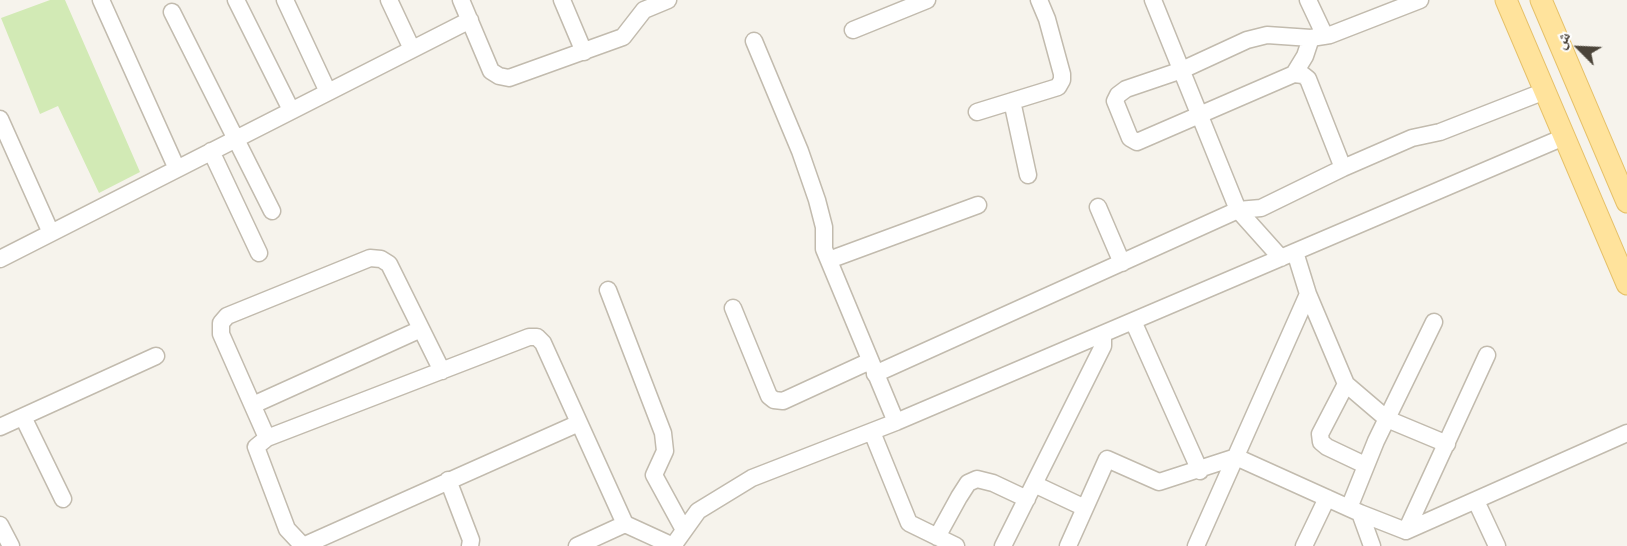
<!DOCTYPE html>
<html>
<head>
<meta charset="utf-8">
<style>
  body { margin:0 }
  #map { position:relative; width:1627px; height:546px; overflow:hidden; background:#f6f3ec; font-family:Arial,"Noto Naskh Arabic",sans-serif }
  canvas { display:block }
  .north { position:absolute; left:1549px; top:18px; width:60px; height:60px; -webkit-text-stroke:4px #fff; paint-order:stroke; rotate:294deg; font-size:16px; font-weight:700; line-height:24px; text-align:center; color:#4b4439 }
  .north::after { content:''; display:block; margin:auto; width:21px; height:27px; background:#4b4439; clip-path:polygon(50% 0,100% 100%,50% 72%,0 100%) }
</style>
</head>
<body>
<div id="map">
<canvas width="1627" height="546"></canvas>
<div class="north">ش</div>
</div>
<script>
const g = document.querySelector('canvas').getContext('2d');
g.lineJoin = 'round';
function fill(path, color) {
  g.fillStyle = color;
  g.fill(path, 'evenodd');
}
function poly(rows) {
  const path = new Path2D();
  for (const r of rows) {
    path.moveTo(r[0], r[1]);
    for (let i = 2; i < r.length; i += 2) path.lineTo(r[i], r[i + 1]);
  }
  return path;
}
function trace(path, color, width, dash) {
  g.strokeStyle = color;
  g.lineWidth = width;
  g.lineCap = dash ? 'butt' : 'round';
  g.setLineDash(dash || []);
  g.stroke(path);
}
fill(poly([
  [50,0,65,0,140,172,99,193,58,106,40,114,1,18]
]), '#d2eab5');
const minor = poly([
  [101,0,177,169],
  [236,0,291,110],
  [285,0,328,92],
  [389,0,412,49],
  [461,0,491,71,499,76,509,78,623,37,644,10,668,0],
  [562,0,584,52],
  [1153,0,1238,210,1281,258],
  [1308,0,1325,36],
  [172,12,272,211],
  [853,30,927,0],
  [754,41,800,151,817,200,824,227,824,249,896,422],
  [1294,74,1305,56,1311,38],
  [1012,101,1028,175],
  [977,112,1058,87,1062,80,1062,74,1047,19,1039,0],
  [0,119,51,233],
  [211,151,259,253],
  [1343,168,1308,79,1303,75,1294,74,1137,142,1130,138,1115,101,1118,95,1126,89,1182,70,1247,40,1267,35,1311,38,1330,35,1420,0],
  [1098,207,1122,263],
  [1295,252,1308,294,1346,384,1387,419,1447,444],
  [0,259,470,20],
  [829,260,978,205],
  [608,290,663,433,665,451,654,475,684,530],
  [733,308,769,396,774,400,783,401,870,361],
  [1133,321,1200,471],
  [875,374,1238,210,1261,208,1343,168,1412,138,1440,132,1545,91],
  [1346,384,1320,434,1321,442,1327,447,1365,465],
  [253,405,421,329],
  [23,417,63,499],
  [0,427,156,356],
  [872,432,909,523,956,546],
  [267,438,221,334,221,323,227,316,370,258,381,259,389,264,442,371],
  [448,480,471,540,470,546],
  [1034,484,1085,508],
  [1476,501,1497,546],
  [1349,508,1376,441,1434,322],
  [1360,513,1372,546],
  [0,525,11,546],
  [1406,531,1487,355],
  [937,537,959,497,968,483,977,479,993,483,1027,499],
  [303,546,287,529,256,447,267,438,529,337,537,337,543,343,625,524],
  [303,546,579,423],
  [577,546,625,524,673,546],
  [673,546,698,511,752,478,896,422,1564,137],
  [1003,546,1103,346,1103,334],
  [1068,546,1107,459,1159,482,1236,457,1360,513,1406,531,1627,433],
  [1196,546,1308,294],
  [1304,546,1327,498]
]);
const major = poly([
  [1506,0,1627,284],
  [1541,0,1627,202]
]);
trace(minor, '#c2bbae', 19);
trace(major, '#e6c16a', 23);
trace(minor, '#fff', 16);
trace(major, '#ffe39c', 21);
</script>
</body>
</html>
